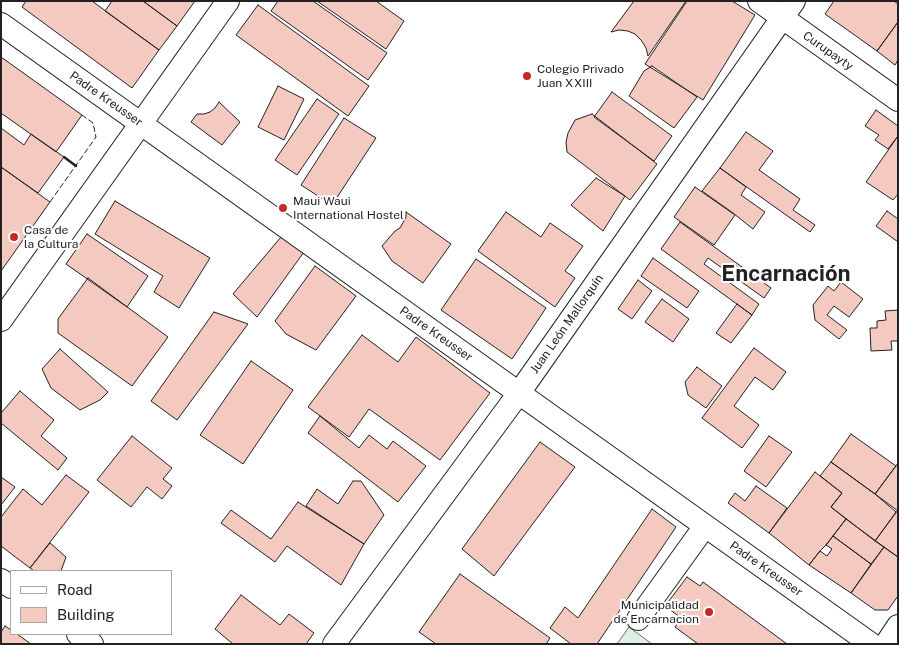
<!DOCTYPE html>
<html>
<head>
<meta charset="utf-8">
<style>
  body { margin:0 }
  #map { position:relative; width:899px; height:645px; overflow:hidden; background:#fff; font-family:"Public Sans",sans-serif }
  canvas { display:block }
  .frame { position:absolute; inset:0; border:2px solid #222; pointer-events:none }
  .legend { position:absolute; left:10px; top:570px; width:162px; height:65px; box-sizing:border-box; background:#fff; border:1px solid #a7a7a7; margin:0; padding:6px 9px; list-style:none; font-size:15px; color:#222 }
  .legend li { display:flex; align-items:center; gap:10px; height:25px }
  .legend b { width:25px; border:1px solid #a7a7a7 }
</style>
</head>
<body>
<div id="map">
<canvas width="899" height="645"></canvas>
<div class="frame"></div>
<ul class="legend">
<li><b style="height:6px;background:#fff"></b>Road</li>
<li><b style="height:14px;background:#f3c9c0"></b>Building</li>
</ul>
</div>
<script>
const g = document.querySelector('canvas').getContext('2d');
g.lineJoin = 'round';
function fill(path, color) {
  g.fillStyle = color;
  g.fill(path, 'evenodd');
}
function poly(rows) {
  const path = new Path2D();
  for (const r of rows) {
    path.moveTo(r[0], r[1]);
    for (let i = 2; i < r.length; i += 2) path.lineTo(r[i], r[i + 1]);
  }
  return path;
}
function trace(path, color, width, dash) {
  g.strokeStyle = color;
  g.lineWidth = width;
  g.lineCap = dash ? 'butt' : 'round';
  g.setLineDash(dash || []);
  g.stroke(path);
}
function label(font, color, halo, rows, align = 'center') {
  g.font = font + ' "Public Sans",sans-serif';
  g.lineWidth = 4;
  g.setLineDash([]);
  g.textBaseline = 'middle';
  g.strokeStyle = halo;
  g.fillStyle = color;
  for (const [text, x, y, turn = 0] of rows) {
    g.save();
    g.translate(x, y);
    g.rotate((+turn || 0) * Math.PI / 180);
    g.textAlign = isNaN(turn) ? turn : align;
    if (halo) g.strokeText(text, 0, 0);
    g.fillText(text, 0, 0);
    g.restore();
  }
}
const green = poly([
  [629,627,652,644,617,644,629,627]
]);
fill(green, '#e0efe3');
trace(green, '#6f6f6f', 1);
const building = poly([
  [26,1,92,1,159,50,132,88,22,7,26,1],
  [112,1,143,1,177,26,159,50,105,11,112,1],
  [143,1,195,1,177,26,143,1],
  [278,1,313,1,387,53,368,80,271,11,278,1],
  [317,1,376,1,404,21,386,49,317,1],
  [634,1,686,1,648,56,646,48,641,40,635,34,628,31,619,30,611,32,634,1],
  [687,1,732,1,755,15,703,100,645,64,687,1],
  [834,1,894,1,898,4,898,22,877,51,825,14,834,1],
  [258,5,369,86,348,116,236,35,258,5],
  [898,22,898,60,895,65,877,51,898,22],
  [1,57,82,115,56,152,1,113,1,57],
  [652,66,697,97,674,128,629,96,644,71,652,66],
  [278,86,304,99,284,140,258,127,278,86],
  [612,92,672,136,654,161,594,117,612,92],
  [317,99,339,114,297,175,275,160,317,99],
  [219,102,240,122,222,145,191,122,197,114,204,114,210,112,215,108,219,102],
  [876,110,898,126,898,136,888,149,875,140,879,135,865,126,876,110],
  [592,114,657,164,630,200,567,152,566,142,568,133,575,120,592,114],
  [344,118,376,138,332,205,301,185,344,118],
  [1,128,24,145,31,134,64,157,38,193,1,167,1,128],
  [746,132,773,151,759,170,800,199,793,210,815,225,810,232,720,168,746,132],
  [898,136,898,194,893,200,866,182,898,136],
  [1,167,50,202,1,271,1,167],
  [720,168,746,187,741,195,765,212,753,229,733,213,702,191,720,168],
  [596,178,625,196,603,231,571,205,596,178],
  [695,187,735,215,714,245,674,217,695,187],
  [115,201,210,258,179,308,154,292,163,276,95,234,115,201],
  [887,211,898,219,898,242,876,226,887,211],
  [406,212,451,244,423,283,392,261,382,246,395,231,400,228,406,217,406,212],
  [506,212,541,237,550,223,583,246,565,271,575,278,555,307,478,251,506,212],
  [680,222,771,288,764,298,708,258,704,264,759,304,752,315,661,249,680,222],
  [87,234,148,276,127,307,66,264,87,234],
  [281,237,304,252,257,317,233,294,281,237],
  [653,258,699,291,687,308,641,276,653,258],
  [476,259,546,308,512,359,441,310,476,259],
  [315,266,356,296,316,350,286,334,275,321,315,266],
  [88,278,168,337,132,386,58,333,58,319,88,278],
  [638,280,652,291,632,319,618,309,638,280],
  [841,282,863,299,849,317,834,306,827,315,847,330,839,339,815,320,813,305,828,286,834,291,841,282],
  [662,299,689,319,673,342,645,322,662,299],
  [737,304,752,315,731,343,716,333,737,304],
  [898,310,898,341,891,341,892,350,871,351,870,328,877,328,877,321,886,320,885,311,898,310],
  [214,312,248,324,177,420,151,401,214,312],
  [362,335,398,362,416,337,490,393,440,460,369,409,349,437,308,407,362,335],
  [754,348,786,372,773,390,755,377,734,406,759,425,742,448,702,418,754,348],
  [60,349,108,392,100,400,80,410,51,388,42,369,60,349],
  [251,361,293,390,243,464,200,435,251,361],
  [697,367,722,386,706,408,688,395,685,382,697,367],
  [20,391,54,420,41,436,67,458,58,470,1,423,1,413,20,391],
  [320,416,359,448,369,435,387,449,393,441,426,466,398,502,308,433,320,416],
  [851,434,896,466,875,494,831,462,851,434],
  [132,436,172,468,163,479,172,486,162,499,147,487,131,507,97,480,132,436],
  [769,436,792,452,766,487,744,471,769,436],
  [540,442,575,467,494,576,462,549,540,442],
  [831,462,875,494,896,512,875,541,831,507,842,493,820,476,831,462],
  [898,463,898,511,875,494,898,463],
  [815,472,842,493,831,507,846,519,826,545,820,551,809,565,769,533,815,472],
  [66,475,89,492,30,568,1,546,1,517,23,489,42,505,66,475],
  [1,477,15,487,1,505,1,477],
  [353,481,361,481,384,515,364,544,306,506,317,489,338,504,353,481],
  [756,486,787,508,769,533,728,503,735,493,745,501,756,486],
  [298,502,364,544,341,585,287,546,275,562,221,523,231,510,271,539,298,502],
  [652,509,676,527,597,644,571,644,550,628,565,607,578,618,652,509],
  [898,510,898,557,875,541,898,510],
  [846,519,884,547,871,564,833,536,846,519],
  [833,536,871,564,851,593,809,565,820,551,827,556,832,549,826,545,833,536],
  [50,543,66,557,61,571,34,571,30,568,50,543],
  [884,547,898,557,898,596,888,610,875,610,851,593,884,547],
  [460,574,550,638,546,644,436,644,419,632,460,574],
  [687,577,700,586,703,582,787,644,698,644,675,627,681,618,665,606,687,577],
  [241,595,280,625,289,614,314,633,306,644,233,644,215,629,241,595],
  [5,626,11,630,11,634,17,634,31,644,1,644,1,632,5,626]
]);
fill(building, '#f3c9c0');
trace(building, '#222', 1);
const minor = poly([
  [759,1,898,100],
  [1,24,871,644],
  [1,320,228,1],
  [1,580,11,587],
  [638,619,705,526],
  [78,634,92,644],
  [334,644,519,393,794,1],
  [886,644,898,626]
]);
trace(minor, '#222', 24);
trace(minor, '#fff', 22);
trace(poly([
  [50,202,96,137,93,123,82,115]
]), '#222', 1, [6, 2.5]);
trace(poly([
  [64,157,76,166]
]), '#222', 2.5);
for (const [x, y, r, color] of [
  [527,76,5,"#c62828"],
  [283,208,5,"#c62828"],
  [14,237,5,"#c62828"],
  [709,612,5,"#c62828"]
]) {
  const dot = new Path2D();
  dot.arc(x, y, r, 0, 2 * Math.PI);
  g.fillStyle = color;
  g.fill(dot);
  trace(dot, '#fff', 2);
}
label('12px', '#222', '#fff', [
  ["Curupayty",828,51,35],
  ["Padre Kreusser",106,99,35],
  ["Juan León Mallorquín",567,324,-55],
  ["Padre Kreusser",436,334,35],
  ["Padre Kreusser",766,569,35]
]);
label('12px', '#222', '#fff', [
  ["Colegio Privado",537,69],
  ["Juan XXIII",537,83],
  ["Maui Waui",293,201],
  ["International Hostel",293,215],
  ["Casa de",24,230],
  ["la Cultura",24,244],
  ["Municipalidad",699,605,"right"],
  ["de Encarnacion",699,619,"right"]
], 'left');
label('bold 22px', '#222', '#fff', [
  ["Encarnación",786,274]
]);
</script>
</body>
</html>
